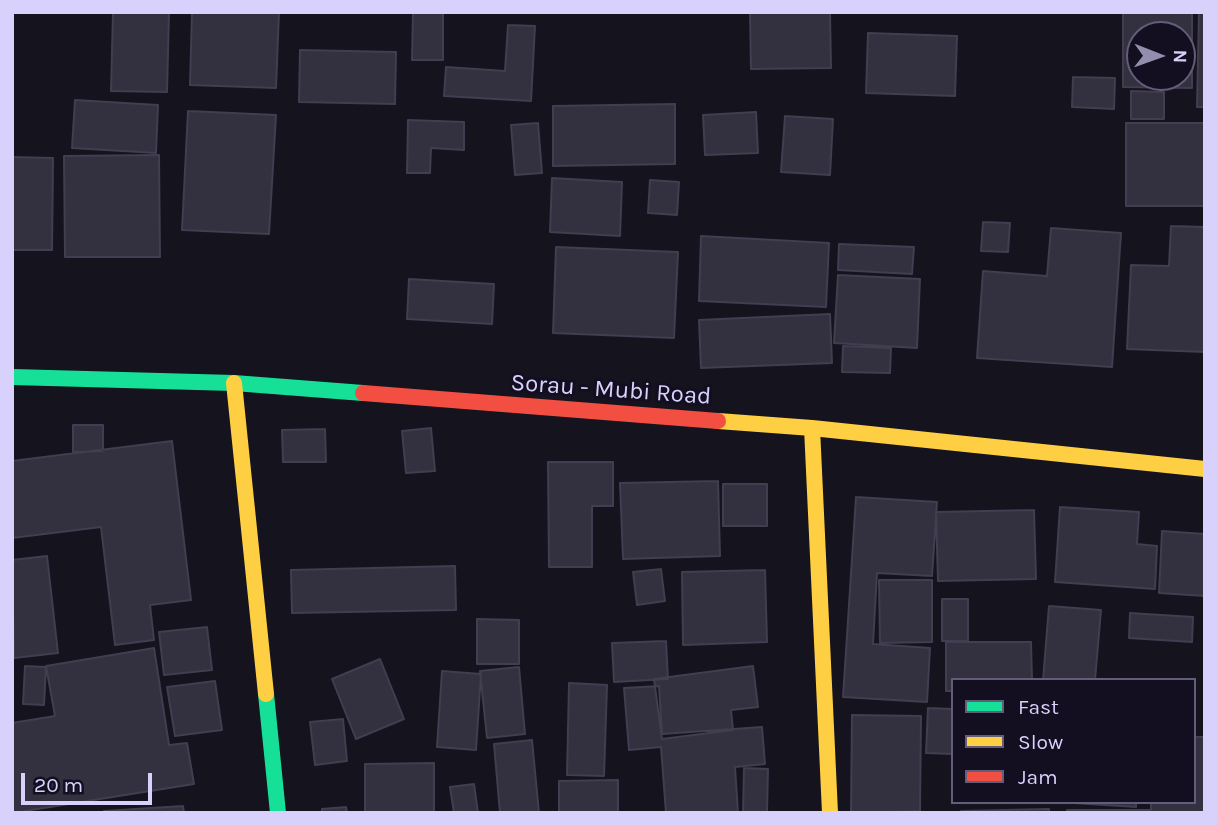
<!DOCTYPE html>
<html>
<head>
<meta charset="utf-8">
<style>
  body { margin:0 }
  #map { position:relative; width:1217px; height:825px; overflow:hidden; background:#15131d; font-family:Karla,sans-serif }
  canvas { display:block }
  .frame { position:absolute; inset:0; border:14px solid #d8d1fc; pointer-events:none }
  .legend { position:absolute; left:951px; top:678px; width:245px; height:126px; box-sizing:border-box; background:#130f21; border:2px solid #625d79; margin:0; padding:9px 12px; list-style:none; font-size:21px; color:#d8d1fc }
  .legend li { display:flex; align-items:center; gap:14px; height:35px }
  .legend b { width:35px; border:2px solid #625d79 }
  .north { position:absolute; left:1126px; top:21px; width:70px; height:70px; box-sizing:border-box; background:#130f21; border:2px solid #625d79; border-radius:50%; rotate:91deg; font-size:19px; font-weight:700; line-height:28px; text-align:center; color:#d8d1fc }
  .north::after { content:''; display:block; margin:auto; width:24px; height:32px; background:#948eae; clip-path:polygon(50% 0,100% 100%,50% 72%,0 100%) }
  .scale { position:absolute; left:21px; top:773px; width:131px; height:32px; box-sizing:border-box; border:4px solid #d8d1fc; border-top:0; padding-left:9px; font-size:21px; line-height:24px; white-space:nowrap; color:#d8d1fc; -webkit-text-stroke:5px #130f21; paint-order:stroke }
</style>
</head>
<body>
<div id="map">
<canvas width="1217" height="825"></canvas>
<div class="frame"></div>
<ul class="legend">
<li><b style="height:9px;background:#16e098"></b>Fast</li>
<li><b style="height:9px;background:#ffcf43"></b>Slow</li>
<li><b style="height:9px;background:#f24e42"></b>Jam</li>
</ul>
<div class="north">N</div>
<div class="scale">20 m</div>
</div>
<script>
const g = document.querySelector('canvas').getContext('2d');
g.lineJoin = 'round';
function fill(path, color) {
  g.fillStyle = color;
  g.fill(path, 'evenodd');
}
function poly(rows) {
  const path = new Path2D();
  for (const r of rows) {
    path.moveTo(r[0], r[1]);
    for (let i = 2; i < r.length; i += 2) path.lineTo(r[i], r[i + 1]);
  }
  return path;
}
function trace(path, color, width, dash) {
  g.strokeStyle = color;
  g.lineWidth = width;
  g.lineCap = dash ? 'butt' : 'round';
  g.setLineDash(dash || []);
  g.stroke(path);
}
function label(font, color, halo, rows, align = 'center') {
  g.font = font + ' Karla,sans-serif';
  g.lineWidth = 6;
  g.setLineDash([]);
  g.textBaseline = 'middle';
  g.strokeStyle = halo;
  g.fillStyle = color;
  for (const [text, x, y, turn = 0] of rows) {
    g.save();
    g.translate(x, y);
    g.rotate((+turn || 0) * Math.PI / 180);
    g.textAlign = isNaN(turn) ? turn : align;
    if (halo) g.strokeText(text, 0, 0);
    g.fillText(text, 0, 0);
    g.restore();
  }
}
const building = poly([
  [113,12,169,12,167,92,111,91,113,12],
  [192,12,279,12,276,88,190,85,192,12],
  [413,12,443,12,443,60,412,60,413,12],
  [750,12,830,12,831,68,751,69,750,12],
  [1123,12,1192,12,1192,88,1123,87,1123,12],
  [1140,35,1182,35,1182,77,1140,77,1140,35],
  [1199,12,1205,12,1205,107,1197,107,1199,12],
  [508,25,535,26,531,101,444,96,446,67,505,71,508,25],
  [868,33,957,36,955,96,866,93,868,33],
  [300,50,396,52,395,104,299,102,300,50],
  [1073,77,1115,78,1114,109,1072,107,1073,77],
  [1131,91,1164,92,1164,119,1131,119,1131,91],
  [75,100,158,105,156,153,72,148,75,100],
  [675,104,675,164,553,166,553,106,675,104],
  [188,111,276,115,269,234,182,230,188,111],
  [756,112,758,153,705,155,703,115,756,112],
  [785,116,833,119,830,175,781,172,785,116],
  [408,120,464,122,464,150,431,148,430,173,407,173,408,120],
  [538,123,542,173,515,175,511,125,538,123],
  [1126,123,1205,123,1205,206,1126,206,1126,123],
  [159,155,160,257,65,257,64,156,159,155],
  [12,157,53,158,52,250,12,250,12,157],
  [552,178,622,182,620,236,550,232,552,178],
  [650,180,679,182,677,215,648,213,650,180],
  [983,222,1010,223,1008,252,981,251,983,222],
  [1171,226,1205,227,1205,352,1127,349,1131,265,1169,266,1171,226],
  [1051,228,1121,233,1112,367,977,358,983,271,1047,276,1051,228],
  [701,236,829,243,826,307,699,301,701,236],
  [839,244,914,247,912,274,838,270,839,244],
  [556,247,678,252,674,338,553,333,556,247],
  [838,275,920,279,917,348,834,343,838,275],
  [409,279,494,284,492,324,407,319,409,279],
  [830,314,832,363,701,368,699,320,830,314],
  [843,346,891,348,890,373,842,372,843,346],
  [73,425,103,425,103,451,73,452,73,425],
  [431,428,435,471,406,473,402,431,431,428],
  [325,429,326,462,283,462,282,430,325,429],
  [172,441,191,600,150,605,154,640,115,645,101,527,12,538,12,461,172,441],
  [548,462,613,462,613,506,592,506,592,567,549,567,548,462],
  [718,481,720,556,623,559,620,483,718,481],
  [723,484,767,484,767,526,723,526,723,484],
  [856,497,937,502,932,576,877,573,873,644,930,648,927,702,843,697,856,497],
  [1060,507,1139,512,1137,544,1157,546,1155,589,1055,582,1060,507],
  [1034,510,1036,579,938,581,936,512,1034,510],
  [1162,531,1205,534,1205,596,1159,593,1162,531],
  [47,556,58,653,14,658,12,560,47,556],
  [455,566,456,610,292,613,291,570,455,566],
  [661,569,665,601,637,605,633,572,661,569],
  [765,570,767,642,683,645,682,572,765,570],
  [879,580,932,580,932,642,880,643,879,580],
  [942,599,968,599,968,641,942,641,942,599],
  [1049,606,1101,610,1095,680,1043,680,1049,606],
  [1130,613,1193,617,1192,642,1129,638,1130,613],
  [477,619,519,620,519,664,477,664,477,619],
  [207,627,212,670,164,675,159,632,207,627],
  [666,641,668,679,614,682,612,643,666,641],
  [946,642,1031,642,1032,680,953,680,953,691,946,691,946,642],
  [154,648,169,745,187,743,194,784,25,811,25,813,12,813,12,723,55,716,46,666,154,648],
  [380,659,404,719,356,739,332,679,380,659],
  [25,666,46,667,44,705,23,704,25,666],
  [753,666,758,707,731,710,733,730,662,739,654,679,753,666],
  [519,667,525,734,487,738,480,671,519,667],
  [442,671,481,674,476,750,437,747,442,671],
  [215,681,222,730,175,736,167,687,215,681],
  [569,683,607,685,604,776,567,775,569,683],
  [659,686,662,734,762,727,765,764,735,767,738,813,666,813,661,747,629,750,624,688,659,686],
  [928,708,953,709,953,754,926,753,928,708],
  [852,715,921,716,920,811,851,813,852,715],
  [343,719,347,761,315,765,310,722,343,719],
  [1194,737,1205,737,1205,813,1067,813,1067,810,1151,810,1151,802,1194,802,1194,737],
  [532,740,539,813,500,813,494,744,532,740],
  [434,763,434,813,365,813,365,764,434,763],
  [744,768,768,769,767,813,743,813,744,768],
  [618,780,618,813,559,813,559,781,618,780],
  [474,784,478,813,454,813,450,787,474,784],
  [1058,802,1136,802,1136,807,1058,802],
  [183,806,184,813,105,813,104,811,183,806],
  [346,807,347,813,322,813,322,809,346,807],
  [1049,809,1049,813,961,813,961,811,1049,809]
]);
fill(building, '#33313f');
trace(building, '#423d50', 2);
trace(poly([
  [12,377,234,383,363,393],
  [266,694,278,813]
]), '#16e098', 16);
trace(poly([
  [234,383,266,694],
  [718,421,812,428,1205,469],
  [812,428,830,813]
]), '#ffcf43', 16);
trace(poly([
  [363,393,718,421]
]), '#f24e42', 16);
label('24px', '#d8d1fc', '#130f21', [
  ["Sorau - Mubi Road",611,390,4]
]);
</script>
</body>
</html>
